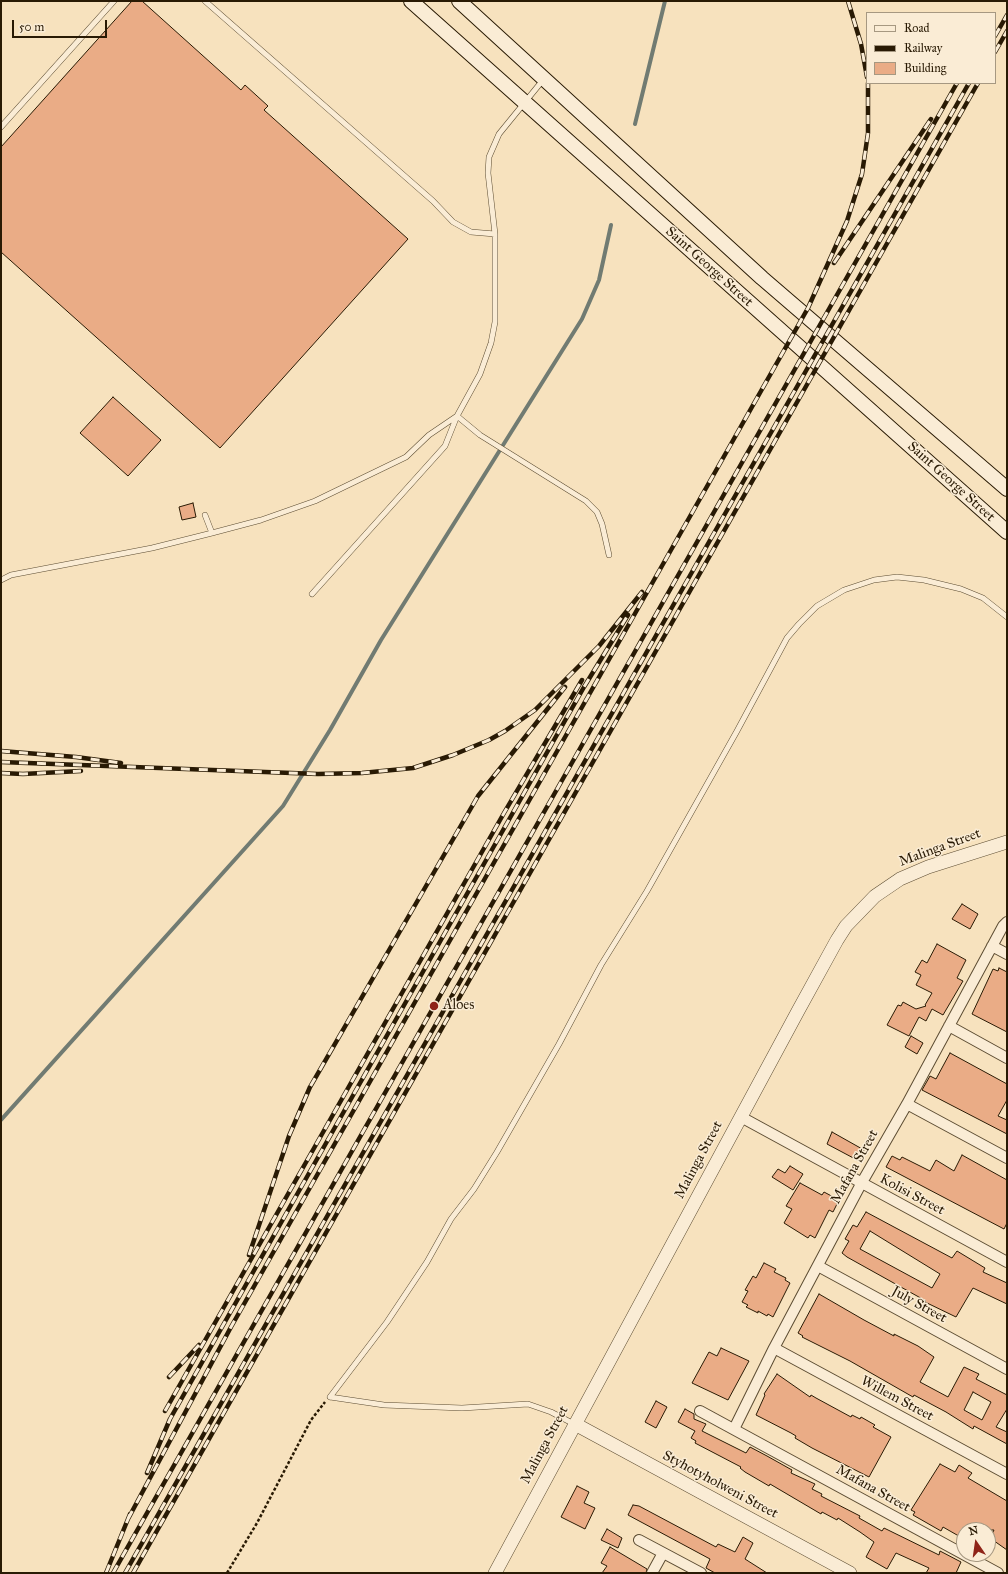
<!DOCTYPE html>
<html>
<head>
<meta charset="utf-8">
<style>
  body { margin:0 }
  #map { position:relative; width:1008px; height:1574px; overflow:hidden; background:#f7e2be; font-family:"IM FELL Great Primer",serif }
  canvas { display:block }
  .frame { position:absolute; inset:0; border:2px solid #291a04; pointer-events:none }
  .legend { position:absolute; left:866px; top:12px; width:130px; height:72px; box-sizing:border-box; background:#faecd5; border:1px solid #a69881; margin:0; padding:5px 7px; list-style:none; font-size:12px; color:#291a04 }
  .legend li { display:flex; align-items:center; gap:8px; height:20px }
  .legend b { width:20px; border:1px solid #a69881 }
  .north { position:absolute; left:956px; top:1522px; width:40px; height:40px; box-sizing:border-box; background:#faecd5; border:1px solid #a69881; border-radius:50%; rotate:347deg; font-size:11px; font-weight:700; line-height:16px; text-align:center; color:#291a04 }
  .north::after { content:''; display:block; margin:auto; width:14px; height:18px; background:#8f2418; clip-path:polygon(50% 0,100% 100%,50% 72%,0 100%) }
  .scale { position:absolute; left:12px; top:20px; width:95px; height:18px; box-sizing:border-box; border:2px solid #291a04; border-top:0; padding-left:5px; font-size:12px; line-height:14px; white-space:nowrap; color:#291a04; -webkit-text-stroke:3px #faecd5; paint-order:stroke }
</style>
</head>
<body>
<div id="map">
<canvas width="1008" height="1574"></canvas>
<div class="frame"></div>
<ul class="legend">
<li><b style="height:5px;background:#faecd5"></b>Road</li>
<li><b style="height:5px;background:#291a04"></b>Railway</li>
<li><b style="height:11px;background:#eaac86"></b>Building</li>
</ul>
<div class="north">N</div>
<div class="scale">50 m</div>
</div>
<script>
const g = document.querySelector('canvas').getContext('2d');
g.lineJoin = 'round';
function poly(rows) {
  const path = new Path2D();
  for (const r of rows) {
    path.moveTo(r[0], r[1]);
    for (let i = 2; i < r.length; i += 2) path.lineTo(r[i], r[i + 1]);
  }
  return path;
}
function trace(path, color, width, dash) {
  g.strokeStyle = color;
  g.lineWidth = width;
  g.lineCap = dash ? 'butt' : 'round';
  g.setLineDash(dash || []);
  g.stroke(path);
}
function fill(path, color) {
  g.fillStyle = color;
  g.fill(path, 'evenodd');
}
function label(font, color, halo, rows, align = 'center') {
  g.font = font + ' "IM FELL Great Primer",serif';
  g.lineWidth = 3;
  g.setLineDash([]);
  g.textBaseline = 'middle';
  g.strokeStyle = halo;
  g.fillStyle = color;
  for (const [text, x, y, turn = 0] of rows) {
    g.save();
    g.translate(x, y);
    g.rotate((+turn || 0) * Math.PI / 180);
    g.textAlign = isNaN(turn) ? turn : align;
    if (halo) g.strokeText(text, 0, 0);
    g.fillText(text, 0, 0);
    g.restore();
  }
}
trace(poly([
  [635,124,665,1],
  [1,1120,283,806,330,730,381,640,582,319,599,280,611,225]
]), '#717b72', 4);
const building = poly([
  [132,1,142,1,241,90,245,85,268,106,264,110,408,239,220,448,1,252,1,147,132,1],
  [113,397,161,440,128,476,80,433,113,397],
  [193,503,196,517,182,520,179,507,193,503],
  [962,904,978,914,970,929,952,919,962,904],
  [937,944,966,960,957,978,963,981,943,1015,932,1009,926,1021,919,1017,909,1036,887,1025,898,1005,901,1006,903,1002,916,1009,926,1006,925,1005,932,993,916,985,921,975,915,972,922,960,927,963,937,944],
  [999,968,1007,972,1007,1032,972,1014,993,969,998,971,999,968],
  [911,1036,923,1043,917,1054,905,1047,911,1036],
  [950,1053,1007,1084,1007,1100,998,1116,1007,1120,1007,1134,922,1090,930,1076,936,1079,950,1053],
  [832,1132,864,1150,859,1161,827,1144,832,1132],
  [962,1155,1007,1180,1007,1223,1004,1229,886,1167,892,1156,900,1160,902,1157,930,1171,936,1160,954,1171,962,1155],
  [790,1166,803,1174,793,1190,772,1177,778,1169,785,1173,790,1166],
  [800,1183,822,1195,824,1192,839,1200,833,1212,829,1210,815,1238,810,1235,808,1238,784,1223,792,1209,786,1206,800,1183],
  [866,1212,952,1258,957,1251,985,1268,983,1272,1007,1283,1007,1304,973,1288,956,1317,925,1302,926,1301,847,1257,842,1253,849,1241,845,1239,853,1225,857,1227,866,1212],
  [870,1231,940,1274,932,1288,860,1249,870,1231],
  [764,1263,776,1269,774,1272,786,1278,785,1280,790,1283,773,1317,768,1314,767,1316,758,1311,758,1313,746,1307,748,1305,742,1302,748,1291,745,1290,753,1276,756,1278,764,1263],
  [819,1294,864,1320,894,1336,894,1334,918,1346,934,1357,920,1382,948,1397,964,1367,979,1374,976,1379,1007,1395,1007,1409,996,1427,1007,1432,1007,1444,974,1426,973,1429,946,1412,914,1395,913,1397,850,1361,802,1337,803,1336,798,1333,819,1294],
  [973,1392,991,1402,982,1420,964,1410,973,1392],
  [721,1348,749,1361,728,1400,692,1383,709,1352,717,1356,721,1348],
  [777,1374,810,1397,811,1395,816,1398,851,1417,852,1415,860,1419,861,1417,875,1425,873,1427,891,1437,869,1477,812,1448,795,1438,796,1436,791,1433,756,1415,765,1395,764,1394,777,1374],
  [656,1401,667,1407,656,1428,645,1422,656,1401],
  [685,1409,694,1414,694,1419,706,1424,702,1431,746,1453,750,1447,767,1456,792,1470,791,1473,815,1484,812,1489,822,1494,821,1496,860,1516,859,1518,882,1531,884,1528,939,1555,940,1551,961,1562,956,1573,926,1573,929,1568,896,1553,887,1569,866,1557,874,1542,860,1532,838,1518,837,1520,822,1512,821,1514,770,1484,769,1486,745,1472,740,1468,741,1467,695,1443,696,1441,691,1438,695,1431,678,1422,685,1409],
  [940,1464,955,1472,959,1465,972,1473,968,1478,1007,1501,1007,1550,990,1538,994,1530,964,1530,964,1539,943,1527,941,1531,913,1515,915,1512,911,1510,940,1464],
  [577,1486,589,1492,584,1503,595,1508,585,1529,561,1517,577,1486],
  [633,1505,639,1506,716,1547,718,1544,735,1552,743,1537,753,1543,745,1559,767,1573,715,1573,706,1568,710,1559,628,1515,633,1505],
  [607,1529,622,1538,618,1548,601,1540,607,1529],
  [610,1547,647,1569,646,1573,602,1573,607,1566,601,1563,610,1547]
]);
fill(building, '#eaac86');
trace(building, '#291a04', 1);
const service = poly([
  [205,1,433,201,453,222,471,232,495,234],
  [1,127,114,1],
  [205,515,212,533],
  [1,580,11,575,152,548,212,533,261,520,315,501,406,457,429,435,457,416,480,374,491,343,495,322,495,234,488,173,489,157,499,134,543,80],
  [312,594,445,446,457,416,480,435,586,501,597,512,602,524,609,555],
  [330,1397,387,1322,427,1262,451,1219,474,1189,497,1152,559,1044,601,965,647,891,737,731,787,638,799,624,817,606,844,590,874,580,897,577,924,580,961,589,983,598,1007,617],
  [330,1397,384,1405,462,1408,528,1404,551,1412,574,1424]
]);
const minor = poly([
  [992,946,1007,954],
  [949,1026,1007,1058],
  [907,1104,1007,1158],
  [741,1117,1007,1262],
  [818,1266,1007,1369],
  [774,1348,1007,1474],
  [700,1411,998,1573],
  [734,1429,774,1348,861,1184,907,1104,1003,926,1007,922],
  [639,1540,701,1573],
  [652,1573,663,1553]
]);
const tertiary = poly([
  [575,1424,850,1573],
  [495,1573,798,1011,837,940,846,926,875,896,900,879,928,867,1007,842]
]);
const secondary = poly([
  [411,1,1007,532],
  [459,1,762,278,1007,489]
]);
trace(service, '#5c4c32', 6);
trace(minor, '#5c4c32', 12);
trace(tertiary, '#5c4c32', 14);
trace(secondary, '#291a04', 16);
trace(poly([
  [227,1573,257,1523,311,1420,325,1402]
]), '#291a04', 2.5, [3, 2]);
trace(service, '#faecd5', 5);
trace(minor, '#faecd5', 10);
trace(tertiary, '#faecd5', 13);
trace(secondary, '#faecd5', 14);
const rail = poly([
  [848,1,861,44,867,77],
  [995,36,1007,15],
  [995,52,1007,31],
  [834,263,931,119],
  [1,751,76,757,121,763],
  [1,762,318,774,362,773,413,768,453,755,489,740,505,731,535,710,599,646,642,592],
  [1,773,23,774,81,771],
  [249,1255,289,1136,310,1087,478,796,565,687],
  [169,1377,199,1345],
  [165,1411,504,813,582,680],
  [147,1473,170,1419,584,687,628,615],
  [128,1519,231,1327,808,308,847,221,862,174,868,133,868,83],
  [106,1573,130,1514],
  [113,1573,957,83],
  [125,1573,969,83],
  [133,1573,978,83]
]);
trace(rail, '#291a04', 4.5);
trace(rail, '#faecd5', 3, [9]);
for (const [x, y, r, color] of [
  [434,1006,5,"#8f2418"]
]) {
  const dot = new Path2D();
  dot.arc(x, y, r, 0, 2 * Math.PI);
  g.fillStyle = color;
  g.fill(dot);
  trace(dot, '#faecd5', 1.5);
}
label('14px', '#291a04', '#faecd5', [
  ["Saint George Street",709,267,42],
  ["Saint George Street",951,482,42],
  ["Malinga Street",940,848,-20],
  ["Malinga Street",699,1160,-62],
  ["Mafana Street",855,1167,-61],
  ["Kolisi Street",912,1195,28],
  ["July Street",919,1305,29],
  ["Willem Street",897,1399,28],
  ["Malinga Street",545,1445,-62],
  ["Styhotyholweni Street",720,1485,28],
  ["Mafana Street",873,1489,29]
]);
label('14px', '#291a04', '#faecd5', [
  ["Aloes",443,1006]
], 'left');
</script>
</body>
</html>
